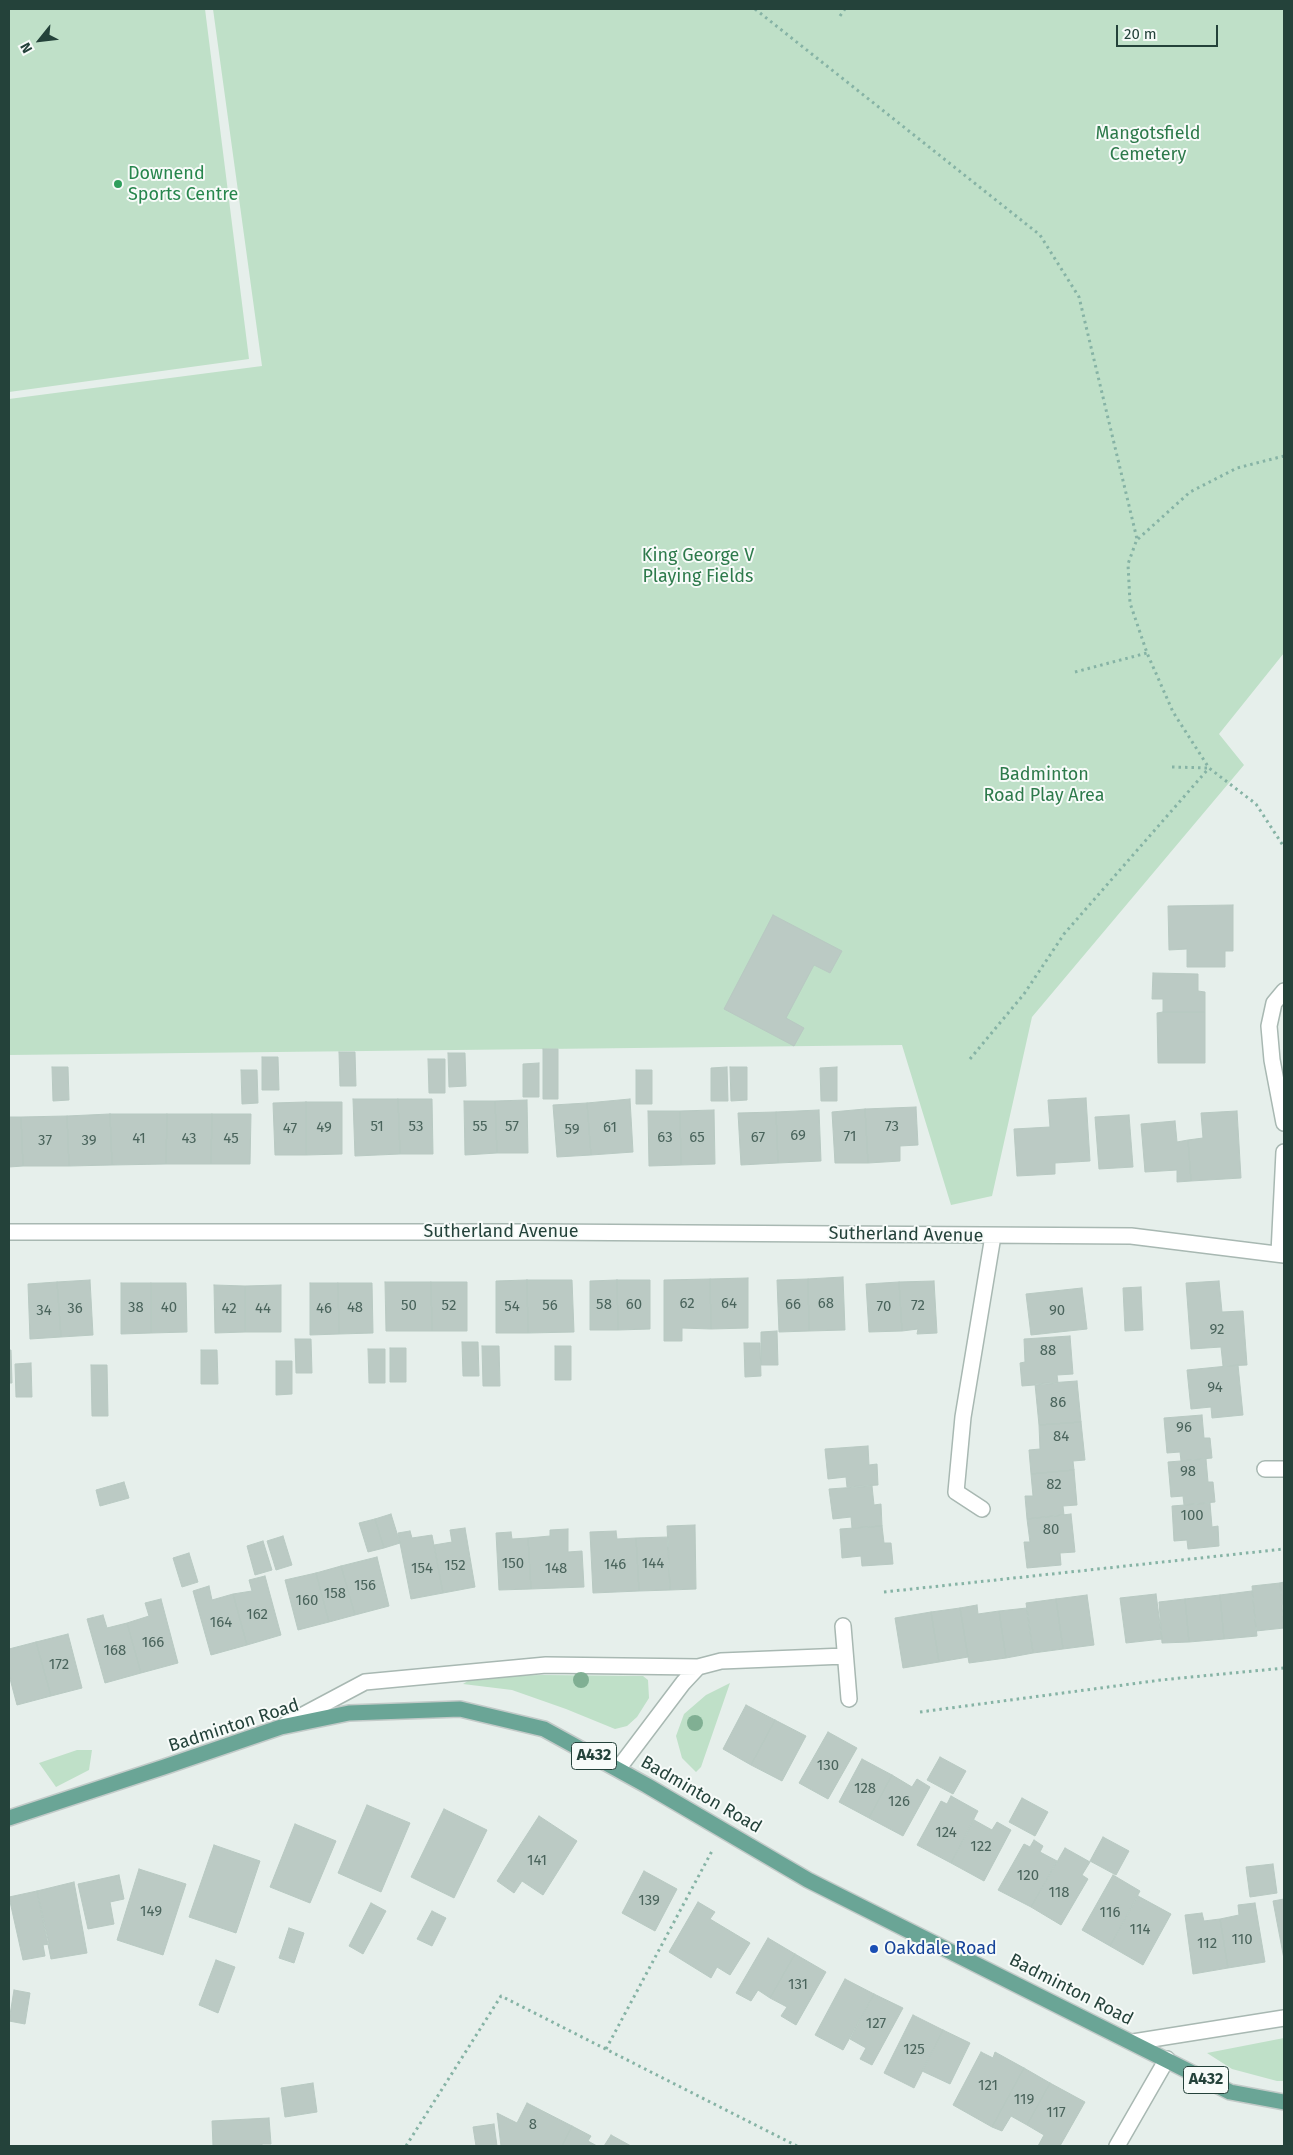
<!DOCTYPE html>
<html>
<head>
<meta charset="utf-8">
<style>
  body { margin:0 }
  #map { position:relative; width:1293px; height:2155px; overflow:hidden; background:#e6efeb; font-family:"Fira Sans",sans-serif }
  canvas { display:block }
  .frame { position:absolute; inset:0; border:10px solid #24423a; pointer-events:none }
  .north { position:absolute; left:15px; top:15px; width:50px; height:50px; -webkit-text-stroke:4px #f7fbf9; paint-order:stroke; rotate:241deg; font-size:14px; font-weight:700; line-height:20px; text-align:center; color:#24423a }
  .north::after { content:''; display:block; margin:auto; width:18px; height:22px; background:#24423a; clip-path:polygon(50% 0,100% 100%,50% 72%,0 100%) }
  .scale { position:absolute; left:1116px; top:25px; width:102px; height:22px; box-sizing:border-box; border:2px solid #24423a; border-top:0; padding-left:6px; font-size:15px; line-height:18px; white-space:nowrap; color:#24423a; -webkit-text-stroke:4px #f7fbf9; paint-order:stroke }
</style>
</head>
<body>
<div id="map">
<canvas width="1293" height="2155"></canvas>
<div class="frame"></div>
<div class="north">N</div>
<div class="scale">20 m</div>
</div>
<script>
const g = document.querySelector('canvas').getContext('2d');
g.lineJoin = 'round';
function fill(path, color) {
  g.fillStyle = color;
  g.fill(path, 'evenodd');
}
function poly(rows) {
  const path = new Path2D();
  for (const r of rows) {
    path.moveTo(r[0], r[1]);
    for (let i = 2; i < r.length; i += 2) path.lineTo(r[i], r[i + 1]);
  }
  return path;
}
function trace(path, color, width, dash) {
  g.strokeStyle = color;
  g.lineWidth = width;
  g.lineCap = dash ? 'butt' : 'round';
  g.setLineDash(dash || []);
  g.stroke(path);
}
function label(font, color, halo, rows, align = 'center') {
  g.font = font + ' "Fira Sans",sans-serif';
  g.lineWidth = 4;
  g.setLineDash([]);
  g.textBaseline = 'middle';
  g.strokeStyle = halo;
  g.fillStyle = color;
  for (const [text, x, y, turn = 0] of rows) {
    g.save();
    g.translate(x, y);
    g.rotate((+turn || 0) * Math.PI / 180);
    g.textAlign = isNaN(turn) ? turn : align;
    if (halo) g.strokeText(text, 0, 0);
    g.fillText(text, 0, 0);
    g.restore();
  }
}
fill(poly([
  [9,9,205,9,249,359,9,392],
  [213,9,1284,9,1284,653,1219,734,1244,765,1032,1017,992,1196,951,1205,902,1045,9,1055,9,399,262,366],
  [543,1675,643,1676,648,1680,649,1698,637,1717,627,1726,615,1729,566,1709,512,1690,463,1684,471,1679,491,1676],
  [730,1683,701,1767,696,1772,682,1758,676,1736,684,1714,706,1695],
  [77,1750,92,1750,89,1770,56,1787,39,1763],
  [1284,2038,1284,2081,1277,2081,1232,2069,1207,2053]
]), '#bfe0c8');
const building = poly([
  [1233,905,1233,951,1225,951,1225,967,1187,967,1187,949,1169,950,1168,906,1233,905],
  [773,915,842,951,830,973,814,965,786,1018,804,1028,794,1046,724,1009,773,915],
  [1153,973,1198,974,1198,991,1205,992,1205,1012,1163,1012,1163,999,1152,999,1153,973],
  [1163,1012,1205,1012,1205,1063,1158,1063,1157,1013,1163,1012],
  [543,1049,558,1049,558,1099,543,1099,543,1049],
  [339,1052,355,1052,356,1086,340,1086,339,1052],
  [448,1053,465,1053,466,1086,449,1087,448,1053],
  [262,1057,278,1057,279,1090,262,1090,262,1057],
  [428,1059,445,1059,445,1093,429,1093,428,1059],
  [539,1063,539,1097,523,1097,523,1064,539,1063],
  [52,1067,68,1067,69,1100,53,1101,52,1067],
  [727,1067,728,1101,711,1101,711,1068,727,1067],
  [730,1067,747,1067,747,1100,731,1101,730,1067],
  [837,1067,837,1101,821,1101,820,1068,837,1067],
  [241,1070,257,1070,258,1103,242,1104,241,1070],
  [636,1070,652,1070,652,1104,636,1104,636,1070],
  [1086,1098,1090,1161,1055,1163,1055,1174,1017,1176,1014,1129,1050,1127,1048,1100,1086,1098],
  [353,1099,398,1099,400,1154,355,1156,353,1099],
  [398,1099,432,1099,433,1154,400,1154,398,1099],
  [630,1099,633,1152,591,1155,587,1103,630,1099],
  [527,1100,528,1153,497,1153,495,1101,527,1100],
  [464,1101,495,1101,497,1153,465,1155,464,1101],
  [306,1102,306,1155,275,1155,273,1103,306,1102],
  [306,1102,342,1102,342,1154,306,1155,306,1102],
  [587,1103,591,1155,557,1157,553,1105,587,1103],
  [916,1107,918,1145,900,1146,900,1161,868,1163,865,1109,916,1107],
  [865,1109,868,1163,835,1163,832,1112,865,1109],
  [714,1110,715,1164,681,1165,680,1111,714,1110],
  [819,1110,821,1161,778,1163,776,1112,819,1110],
  [648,1111,680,1111,681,1165,649,1166,648,1111],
  [1237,1111,1241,1178,1191,1181,1188,1140,1203,1138,1201,1113,1237,1111],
  [776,1112,778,1163,741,1165,738,1113,776,1112],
  [110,1114,112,1165,69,1166,67,1116,110,1114],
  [110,1114,167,1114,166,1164,112,1165,110,1114],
  [167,1114,212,1114,211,1164,166,1164,167,1114],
  [212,1114,251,1114,250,1164,211,1164,212,1114],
  [1129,1115,1133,1167,1099,1169,1095,1117,1129,1115],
  [67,1116,69,1166,23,1166,21,1117,67,1116],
  [9,1117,21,1117,23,1166,9,1167,9,1117],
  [1175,1121,1177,1142,1188,1140,1191,1181,1177,1182,1177,1170,1145,1172,1141,1124,1175,1121],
  [843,1277,845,1330,809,1331,808,1279,843,1277],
  [748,1278,748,1328,711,1329,710,1279,748,1278],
  [710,1279,711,1329,682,1328,682,1341,664,1341,664,1280,710,1279],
  [808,1279,809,1331,779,1332,777,1280,808,1279],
  [90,1280,93,1335,61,1337,57,1282,90,1280],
  [527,1280,528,1333,496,1333,496,1281,527,1280],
  [527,1280,572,1280,574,1332,528,1333,527,1280],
  [617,1280,618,1330,590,1330,590,1281,617,1280],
  [617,1280,650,1280,650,1329,618,1330,617,1280],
  [934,1281,937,1333,917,1334,918,1329,902,1331,899,1282,934,1281],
  [1219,1281,1222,1312,1243,1311,1247,1365,1223,1366,1221,1347,1191,1349,1186,1283,1219,1281],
  [57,1282,61,1337,30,1339,28,1284,57,1282],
  [385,1282,431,1282,432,1331,386,1331,385,1282],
  [431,1282,467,1282,467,1331,432,1331,431,1282],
  [899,1282,902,1331,869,1332,866,1284,899,1282],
  [121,1283,151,1283,151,1333,121,1334,121,1283],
  [151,1283,186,1283,187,1332,151,1333,151,1283],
  [310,1283,338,1283,339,1334,310,1335,310,1283],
  [338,1283,372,1283,373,1333,339,1334,338,1283],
  [214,1285,245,1286,245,1332,215,1333,214,1285],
  [281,1285,281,1332,245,1332,245,1286,281,1285],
  [1141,1287,1143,1330,1125,1331,1123,1288,1141,1287],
  [1082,1288,1087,1329,1031,1335,1026,1294,1082,1288],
  [777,1331,778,1365,761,1365,761,1332,777,1331],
  [1070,1336,1073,1374,1057,1375,1058,1383,1022,1386,1020,1363,1025,1362,1024,1339,1070,1336],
  [295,1339,311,1339,312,1373,296,1373,295,1339],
  [462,1342,478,1342,479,1376,463,1376,462,1342],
  [744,1343,760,1343,761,1376,745,1377,744,1343],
  [482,1346,499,1346,500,1386,483,1386,482,1346],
  [555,1346,571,1346,571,1380,555,1380,555,1346],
  [390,1348,406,1348,406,1382,390,1382,390,1348],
  [368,1349,385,1349,385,1383,369,1383,368,1349],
  [9,1350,11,1350,12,1383,9,1383,9,1350],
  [201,1350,217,1350,218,1384,201,1384,201,1350],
  [276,1361,292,1361,292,1394,276,1395,276,1361],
  [31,1363,32,1397,16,1397,15,1364,31,1363],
  [91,1365,107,1365,108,1416,92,1416,91,1365],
  [1238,1365,1243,1415,1212,1418,1211,1407,1191,1409,1187,1370,1238,1365],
  [1077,1381,1081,1422,1039,1425,1035,1384,1077,1381],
  [1202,1415,1204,1438,1210,1438,1212,1458,1181,1461,1180,1452,1167,1453,1164,1418,1202,1415],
  [1081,1422,1085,1460,1073,1461,1074,1470,1031,1474,1029,1450,1040,1449,1039,1425,1081,1422],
  [868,1446,869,1465,877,1464,878,1485,847,1487,846,1477,828,1479,825,1449,868,1446],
  [1206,1459,1208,1482,1213,1482,1215,1502,1184,1505,1183,1496,1171,1497,1168,1462,1206,1459],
  [1074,1470,1077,1505,1063,1506,1064,1515,1027,1519,1025,1496,1033,1496,1031,1474,1074,1470],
  [124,1482,129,1498,100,1506,96,1490,124,1482],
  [872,1486,874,1505,881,1504,882,1526,852,1528,851,1517,833,1519,829,1489,872,1486],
  [1210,1503,1212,1527,1218,1526,1219,1546,1188,1549,1187,1540,1174,1541,1172,1506,1210,1503],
  [391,1514,400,1543,384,1548,375,1519,391,1514],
  [1071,1514,1075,1552,1060,1553,1061,1565,1027,1568,1024,1542,1030,1542,1027,1519,1071,1514],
  [375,1519,384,1548,368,1552,359,1523,375,1519],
  [695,1525,696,1589,670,1590,667,1526,695,1525],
  [882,1526,884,1543,891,1543,893,1564,862,1566,861,1556,842,1558,840,1529,882,1526],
  [465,1528,475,1587,443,1593,434,1545,452,1542,450,1530,465,1528],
  [568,1529,568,1552,582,1551,584,1587,531,1589,528,1538,550,1536,550,1530,568,1529],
  [410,1531,412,1538,432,1535,443,1593,411,1599,398,1533,410,1531],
  [616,1531,617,1539,636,1538,639,1591,593,1593,590,1532,616,1531],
  [511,1532,512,1539,528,1538,531,1589,499,1590,496,1533,511,1532],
  [283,1536,292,1565,276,1570,267,1541,283,1536],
  [668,1537,670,1590,639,1591,636,1538,668,1537],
  [263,1541,272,1570,255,1575,247,1546,263,1541],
  [189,1553,198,1582,182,1587,173,1558,189,1553],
  [377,1557,389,1606,355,1615,341,1566,377,1557],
  [341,1566,355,1615,329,1622,316,1573,341,1566],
  [316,1573,329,1622,298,1630,285,1580,316,1573],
  [265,1576,281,1635,247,1645,233,1594,252,1591,249,1580,265,1576],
  [1284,1582,1284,1615,1280,1583,1284,1582],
  [1280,1583,1284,1628,1256,1631,1252,1586,1280,1583],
  [209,1586,212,1600,233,1594,247,1645,211,1655,193,1591,209,1586],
  [1252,1591,1257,1636,1224,1639,1220,1595,1252,1591],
  [1156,1594,1162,1639,1126,1643,1120,1598,1156,1594],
  [1087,1595,1094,1645,1063,1649,1056,1599,1087,1595],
  [1220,1595,1224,1639,1189,1642,1185,1599,1220,1595],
  [161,1599,178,1663,141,1673,127,1623,149,1616,145,1603,161,1599],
  [1056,1599,1063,1649,1033,1653,1026,1603,1056,1599],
  [1185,1599,1189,1642,1162,1643,1159,1602,1185,1599],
  [977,1605,978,1614,999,1611,1006,1658,969,1663,960,1608,977,1605],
  [960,1608,968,1657,939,1662,931,1612,960,1608],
  [1027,1608,1033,1653,1006,1658,999,1611,1027,1608],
  [931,1612,939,1662,903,1668,895,1618,931,1612],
  [103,1615,107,1628,127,1623,141,1673,105,1683,87,1619,103,1615],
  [68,1634,82,1688,51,1696,36,1642,68,1634],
  [36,1642,51,1696,17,1705,9,1675,9,1649,36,1642],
  [746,1705,775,1720,751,1765,723,1749,746,1705],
  [775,1720,806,1736,782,1781,751,1765,775,1720],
  [828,1732,857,1748,828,1799,799,1783,828,1732],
  [940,1757,966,1771,953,1794,927,1780,940,1757],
  [862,1759,892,1775,869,1818,839,1802,862,1759],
  [892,1775,912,1787,917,1779,930,1787,903,1836,869,1818,892,1775],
  [951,1796,978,1811,951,1863,917,1845,941,1801,947,1804,951,1796],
  [1022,1798,1048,1812,1035,1836,1009,1822,1022,1798],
  [367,1805,410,1823,381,1892,338,1873,367,1805],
  [444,1809,487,1830,454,1898,411,1877,444,1809],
  [539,1816,577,1841,543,1895,522,1881,514,1893,497,1881,539,1816],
  [974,1820,992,1830,997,1822,1011,1830,984,1881,951,1863,974,1820],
  [295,1824,336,1841,310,1903,270,1887,295,1824],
  [1103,1837,1129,1851,1116,1875,1090,1861,1103,1837],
  [1034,1840,1043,1846,1040,1852,1057,1861,1031,1907,998,1890,1024,1844,1030,1847,1034,1840],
  [214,1845,260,1861,236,1933,189,1917,214,1845],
  [1065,1848,1090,1862,1082,1875,1088,1879,1061,1925,1031,1907,1065,1848],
  [1273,1864,1277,1893,1250,1897,1246,1867,1273,1864],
  [139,1869,186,1884,163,1955,117,1940,139,1869],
  [644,1871,677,1889,655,1931,622,1913,644,1871],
  [119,1875,124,1899,110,1902,114,1924,88,1929,78,1884,119,1875],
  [1113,1875,1140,1891,1110,1946,1082,1930,1113,1875],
  [74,1882,87,1953,51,1959,37,1891,74,1882],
  [37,1891,49,1944,43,1945,45,1956,23,1960,9,1897,37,1891],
  [1138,1896,1171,1914,1143,1965,1110,1946,1138,1896],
  [1284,1899,1284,1959,1273,1901,1284,1899],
  [698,1902,715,1912,710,1919,750,1943,730,1975,717,1967,711,1978,669,1952,698,1902],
  [371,1903,386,1911,363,1954,349,1946,371,1903],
  [1255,1903,1265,1962,1228,1968,1220,1919,1239,1915,1238,1905,1255,1903],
  [432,1911,446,1918,432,1946,417,1939,432,1911],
  [1202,1913,1204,1921,1220,1919,1228,1968,1193,1974,1185,1915,1202,1913],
  [289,1928,304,1933,294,1963,279,1958,289,1928],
  [768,1938,795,1954,770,1998,758,1990,751,2001,736,1993,768,1938],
  [795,1954,826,1972,796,2025,781,2016,787,2007,770,1998,795,1954],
  [216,1960,235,1967,218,2013,199,2005,216,1960],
  [845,1979,874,1994,843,2050,815,2035,845,1979],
  [14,1990,30,1993,25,2024,9,2021,14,1990],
  [874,1994,903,2008,872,2065,860,2059,866,2048,850,2039,874,1994],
  [913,2015,943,2030,914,2088,884,2073,913,2015],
  [943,2030,970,2043,950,2084,922,2071,943,2030],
  [981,2052,993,2058,995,2052,1024,2068,992,2127,953,2105,981,2052],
  [1024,2068,1050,2083,1027,2125,1011,2116,1002,2131,992,2127,1024,2068],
  [313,2083,317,2112,285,2117,281,2088,313,2083],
  [1050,2083,1085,2102,1060,2146,1038,2146,1044,2135,1027,2125,1050,2083],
  [527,2103,572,2126,562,2146,501,2146,497,2113,517,2123,527,2103],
  [269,2118,271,2144,262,2144,262,2146,213,2146,212,2121,269,2118],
  [494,2124,497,2146,476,2146,473,2127,494,2124],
  [572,2126,591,2136,588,2141,597,2146,562,2146,572,2126],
  [611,2135,631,2146,604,2146,611,2135]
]);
fill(building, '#bbcac4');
trace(building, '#b8c9c2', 1);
const minor = poly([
  [1284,991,1274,1003,1269,1026,1272,1060,1284,1123],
  [9,1232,538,1232,1131,1236,1284,1255],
  [1279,1253,1284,1152],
  [1265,1469,1284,1469],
  [982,1509,956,1492,963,1417,993,1236],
  [843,1626,849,1699],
  [286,1724,365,1682,546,1665,698,1667],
  [618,1769,683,1683,698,1667,721,1661,845,1656],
  [1133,2042,1284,2018],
  [1117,2146,1167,2059]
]);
const major = poly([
  [9,1818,164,1767,281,1727,349,1713,460,1709,544,1729,646,1785,808,1880,1230,2092,1284,2102]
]);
trace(minor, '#a8b8b2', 18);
trace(major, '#c2cac8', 18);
trace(poly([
  [755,9,1040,235,1079,297,1137,539,1128,564,1130,603,1147,653,1173,712,1209,768,1256,804,1284,847],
  [840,16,845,9],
  [1138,539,1190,492,1237,468,1284,456],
  [1075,672,1147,653],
  [1172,767,1208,768],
  [970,1059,1024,994,1064,934,1209,768],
  [884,1592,1284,1549],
  [920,1712,1161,1680,1284,1668],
  [606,2049,712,1851],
  [406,2146,501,1996,797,2146]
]), '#86b3a5', 3, [2.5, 4]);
trace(minor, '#fff', 15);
trace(major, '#6aa596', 15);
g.fillStyle = '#80af93';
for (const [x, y] of [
  [581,1680],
  [695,1723]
]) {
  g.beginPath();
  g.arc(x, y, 8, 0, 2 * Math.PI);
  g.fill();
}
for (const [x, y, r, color] of [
  [118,184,5,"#2e9e5b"],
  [874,1949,5,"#1a4fb4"]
]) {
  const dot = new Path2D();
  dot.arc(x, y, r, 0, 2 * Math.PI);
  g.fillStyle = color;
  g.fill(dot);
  trace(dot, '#f7fbf9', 2);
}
label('15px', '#4a645c', null, [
  ["51",377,1127],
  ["53",416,1127],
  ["55",480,1127],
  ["57",512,1127],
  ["73",892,1127],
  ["49",324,1128],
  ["61",610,1128],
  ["47",290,1129],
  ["59",572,1130],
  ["69",798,1136],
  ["71",850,1137],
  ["63",665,1138],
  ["65",697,1138],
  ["67",758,1138],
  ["41",139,1139],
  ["43",189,1139],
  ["45",231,1139],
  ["37",45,1141],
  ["39",89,1141],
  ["62",687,1304],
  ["64",729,1304],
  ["68",826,1304],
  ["58",604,1305],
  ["60",634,1305],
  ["66",793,1305],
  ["50",409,1306],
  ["52",449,1306],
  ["56",550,1306],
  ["72",918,1306],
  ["54",512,1307],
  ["70",884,1307],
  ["38",136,1308],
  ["40",169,1308],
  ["48",355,1308],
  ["36",75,1309],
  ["42",229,1309],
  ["44",263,1309],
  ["46",324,1309],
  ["34",44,1311],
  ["90",1057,1311],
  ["92",1217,1330],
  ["88",1048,1351],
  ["94",1215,1388],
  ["86",1058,1403],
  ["96",1184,1428],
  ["84",1061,1437],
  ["98",1188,1472],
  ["82",1054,1485],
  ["100",1192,1516],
  ["80",1051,1530],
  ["150",513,1564],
  ["144",653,1564],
  ["146",615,1565],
  ["152",455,1566],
  ["154",422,1569],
  ["148",556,1569],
  ["156",365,1586],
  ["158",335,1594],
  ["160",307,1601],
  ["162",257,1615],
  ["164",221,1623],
  ["166",153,1643],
  ["168",115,1651],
  ["172",59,1665],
  ["130",828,1766],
  ["128",865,1789],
  ["126",899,1802],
  ["124",946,1833],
  ["122",981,1847],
  ["141",537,1861],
  ["120",1028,1876],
  ["118",1059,1893],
  ["139",649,1901],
  ["149",151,1912],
  ["116",1110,1913],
  ["114",1140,1930],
  ["110",1242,1940],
  ["112",1207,1944],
  ["131",798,1985],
  ["127",876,2024],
  ["125",914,2050],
  ["121",988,2086],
  ["119",1024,2100],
  ["117",1056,2113],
  ["8",533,2125]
]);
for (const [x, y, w] of [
  [594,1756,45],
  [1206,2080,45]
]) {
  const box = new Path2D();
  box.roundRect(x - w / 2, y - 13.5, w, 27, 4);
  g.fillStyle = '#f7fbf9';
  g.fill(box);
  trace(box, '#24423a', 1);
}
label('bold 16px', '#24423a', null, [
  ["A432",594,1756],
  ["A432",1206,2080]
]);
label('18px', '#2d7a4b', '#f7fbf9', [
  ["Mangotsfield",1148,134],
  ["Cemetery",1148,155],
  ["King George V",698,556],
  ["Playing Fields",698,577],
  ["Badminton",1044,775],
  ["Road Play Area",1044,796]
]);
label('18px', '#27864d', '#f7fbf9', [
  ["Downend",128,174],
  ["Sports Centre",128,195]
], 'left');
label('18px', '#24423a', '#f7fbf9', [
  ["Sutherland Avenue",501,1232],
  ["Sutherland Avenue",906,1235,1],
  ["Badminton Road",234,1726,-18],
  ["Badminton Road",701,1795,30],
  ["Badminton Road",1071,1990,27]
]);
label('18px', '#164399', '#f7fbf9', [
  ["Oakdale Road",884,1949]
], 'left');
</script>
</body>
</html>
